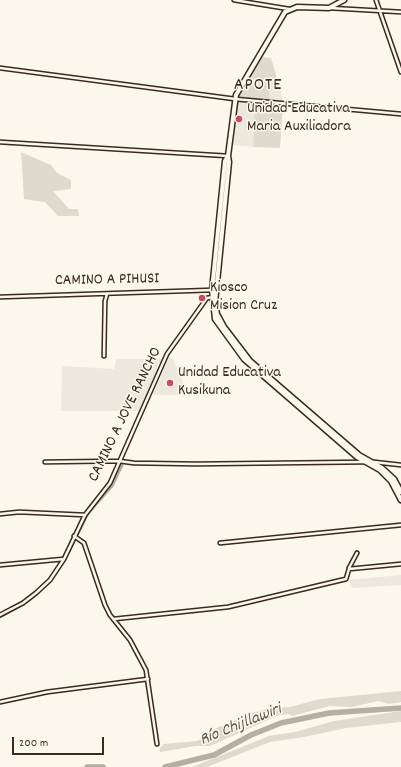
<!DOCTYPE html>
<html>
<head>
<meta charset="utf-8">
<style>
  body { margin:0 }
  #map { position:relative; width:401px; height:767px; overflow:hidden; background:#fbf7ec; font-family:Dekko,sans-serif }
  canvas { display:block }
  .scale { position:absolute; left:12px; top:737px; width:92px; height:18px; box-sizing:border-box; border:2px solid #3b2a1e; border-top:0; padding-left:5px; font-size:12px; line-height:14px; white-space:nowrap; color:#3b2a1e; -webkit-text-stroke:3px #fbf7ec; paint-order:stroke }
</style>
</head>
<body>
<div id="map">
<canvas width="401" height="767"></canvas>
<div class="scale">200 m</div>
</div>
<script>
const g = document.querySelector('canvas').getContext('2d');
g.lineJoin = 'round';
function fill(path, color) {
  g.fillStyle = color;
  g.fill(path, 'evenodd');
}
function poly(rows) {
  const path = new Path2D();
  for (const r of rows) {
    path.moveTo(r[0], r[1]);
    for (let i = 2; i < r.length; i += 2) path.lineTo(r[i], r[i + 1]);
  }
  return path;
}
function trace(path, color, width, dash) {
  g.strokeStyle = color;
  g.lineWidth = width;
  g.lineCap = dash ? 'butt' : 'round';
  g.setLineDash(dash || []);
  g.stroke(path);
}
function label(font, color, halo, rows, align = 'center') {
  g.font = font + ' Dekko,sans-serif';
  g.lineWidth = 3;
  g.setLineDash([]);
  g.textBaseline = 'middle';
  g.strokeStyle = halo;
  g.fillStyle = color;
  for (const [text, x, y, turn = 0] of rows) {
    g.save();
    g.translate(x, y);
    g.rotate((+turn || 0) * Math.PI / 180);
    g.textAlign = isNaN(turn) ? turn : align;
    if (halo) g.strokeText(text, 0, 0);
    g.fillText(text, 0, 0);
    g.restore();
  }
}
fill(poly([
  [278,81,283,100,269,99,268,83],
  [237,101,255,103,253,147,232,145],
  [169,357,173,359,189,395,153,395],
  [116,359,162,359,162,363,158,363,156,375,154,377,141,411,61,411,62,366,114,369],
  [401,575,401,585,353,588,348,580]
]), '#ede8dd');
fill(poly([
  [260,57,271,58,278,81,269,83,269,100,237,97],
  [255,103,283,105,280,148,253,147],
  [21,152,51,165,57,173,71,180,71,189,53,191,69,209,78,209,79,216,58,216,45,202,24,199],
  [401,691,401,702,389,704,378,701,352,707,330,706,292,716,288,714,279,715,210,746,196,746,160,752,160,748,164,744,197,741,204,738,210,731,249,714,270,708,290,707,320,699],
  [401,711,401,722,346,728,304,737,270,742,207,767,192,767,269,736,295,732,334,721]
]), '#dfd9ce');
trace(poly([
  [69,551,88,513,112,486,122,465],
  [0,617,16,608]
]), '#b6aea2', 3);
trace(poly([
  [87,767,103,767],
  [165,767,214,755,251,735,281,723,329,713,401,708]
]), '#b6aea2', 5.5);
const minor = poly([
  [234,0,289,9],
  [376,0,401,72],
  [330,8,401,12],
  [0,68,235,99,401,114],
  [0,142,228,156],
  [0,297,213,290],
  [104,356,105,301,107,294],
  [45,462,119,461,134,463,196,464,365,462],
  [374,462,401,465],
  [0,514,19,512,85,515],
  [74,536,84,543,105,605,110,615,130,640,146,670,157,744],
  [220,543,401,525],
  [0,565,64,559],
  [349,568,357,553],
  [0,615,23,603,36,593,50,580,64,559,85,515,110,483,167,354,207,298,214,297],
  [114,619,228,607,346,579,349,569,401,564],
  [0,702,47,692,148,679]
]);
const primary = poly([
  [344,0,329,8,297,7,285,12,236,95,228,156,229,162,215,303,217,314,224,327,250,361,359,455,382,468,394,479,401,492],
  [228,156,225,161,212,290,215,319,244,359,357,457,380,470,391,481,401,500]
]);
trace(minor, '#3b2a1e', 5.5);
trace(primary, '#3b2a1e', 7);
trace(minor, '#fbf7ec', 2.5);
trace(primary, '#fbf7ec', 4);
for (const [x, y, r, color] of [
  [239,119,4,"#d1495b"],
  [202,298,4,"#d1495b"],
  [170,383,4,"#d1495b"]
]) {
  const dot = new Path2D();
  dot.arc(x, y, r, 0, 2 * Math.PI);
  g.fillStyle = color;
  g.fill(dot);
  trace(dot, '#fbf7ec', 1.5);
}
label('16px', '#3b2a1e', '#fbf7ec', [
  ["Unidad Educativa",247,110],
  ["Maria Auxiliadora",247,128],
  ["Kiosco",210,289],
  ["Mision Cruz",210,307],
  ["Unidad Educativa",178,374],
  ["Kusikuna",178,392]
], 'left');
label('16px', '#3b2a1e', '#fbf7ec', [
  ["CAMINO A PIHUSI",107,281,-1],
  ["CAMINO A JOVE RANCHO",126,415,-64]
]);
label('italic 17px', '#605246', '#fbf7ec', [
  ["Río Chijllawiri",241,726,-22]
]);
g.letterSpacing = '1px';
label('18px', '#3b2a1e', '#fbf7ec', [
  ["APOTE",258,87]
]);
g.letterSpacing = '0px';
</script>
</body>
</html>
